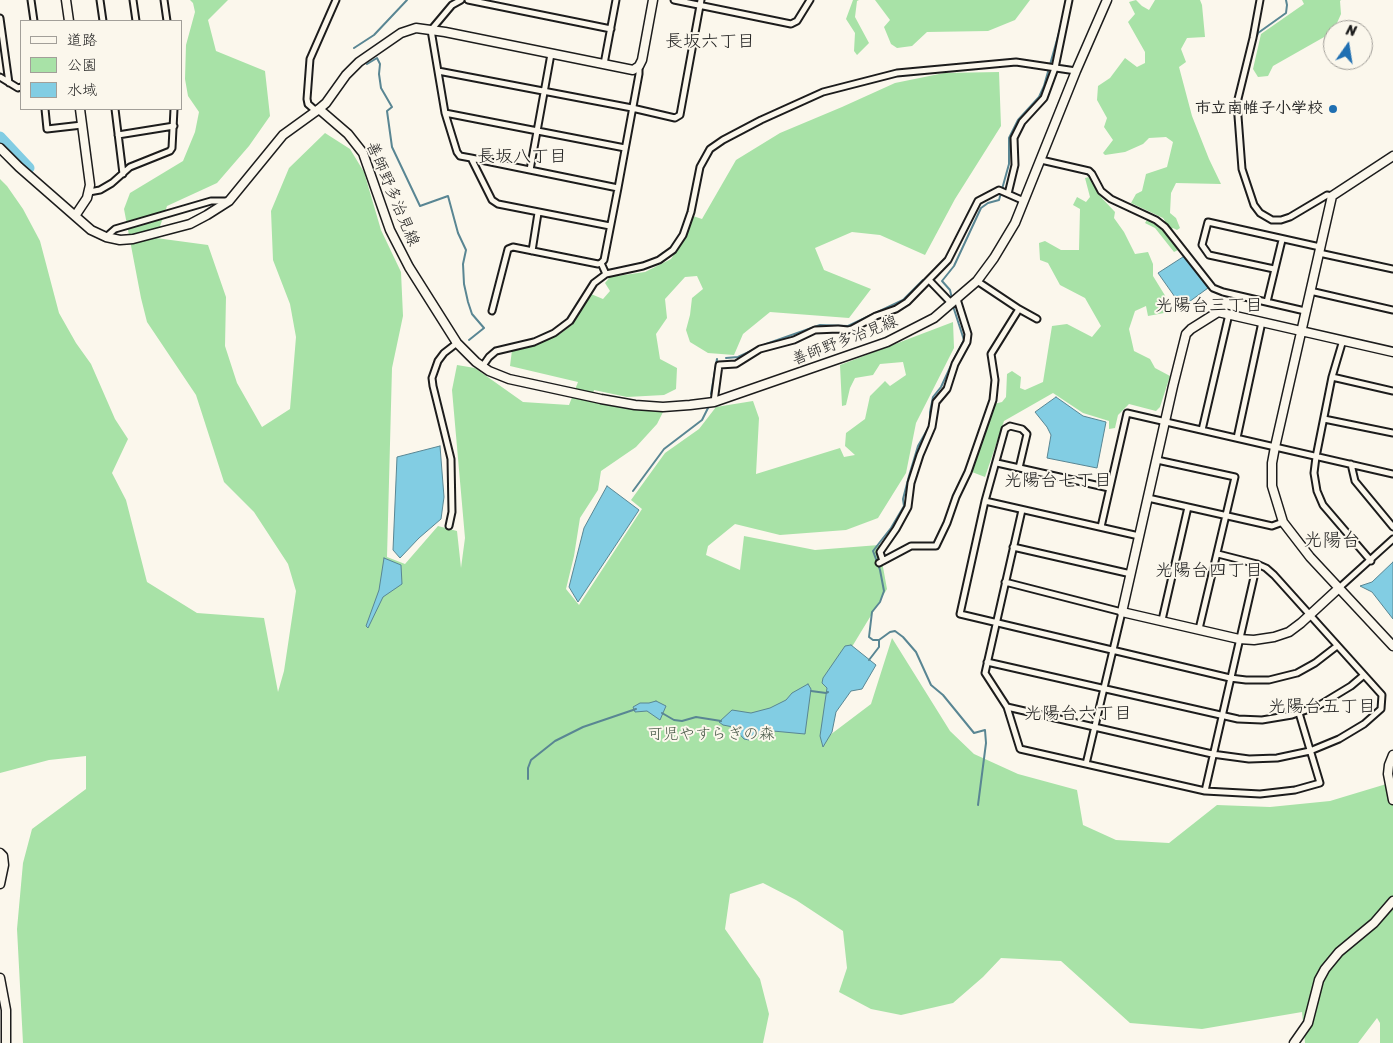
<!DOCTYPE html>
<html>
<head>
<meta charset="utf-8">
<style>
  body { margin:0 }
  #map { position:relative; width:1393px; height:1043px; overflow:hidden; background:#fbf7ec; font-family:Sriracha,"Klee One",sans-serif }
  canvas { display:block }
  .legend { position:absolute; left:20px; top:20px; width:162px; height:90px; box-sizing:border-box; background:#fbf7ec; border:1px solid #a29f99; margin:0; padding:6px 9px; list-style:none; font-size:15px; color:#1c1c1c }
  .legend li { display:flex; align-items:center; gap:10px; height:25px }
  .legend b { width:25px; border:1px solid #a29f99 }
  .north { position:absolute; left:1323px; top:20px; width:50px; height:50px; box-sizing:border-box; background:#fbf7ec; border:1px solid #a29f99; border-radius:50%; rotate:13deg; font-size:14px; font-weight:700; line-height:20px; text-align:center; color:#1c1c1c }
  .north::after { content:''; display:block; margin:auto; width:18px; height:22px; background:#1f6fb2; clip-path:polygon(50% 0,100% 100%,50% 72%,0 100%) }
</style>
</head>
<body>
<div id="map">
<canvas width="1393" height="1043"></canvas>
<ul class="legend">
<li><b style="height:6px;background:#fbf7ec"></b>道路</li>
<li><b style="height:14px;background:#a8e2a7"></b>公園</li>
<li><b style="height:14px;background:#82cde3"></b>水域</li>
</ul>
<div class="north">N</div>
</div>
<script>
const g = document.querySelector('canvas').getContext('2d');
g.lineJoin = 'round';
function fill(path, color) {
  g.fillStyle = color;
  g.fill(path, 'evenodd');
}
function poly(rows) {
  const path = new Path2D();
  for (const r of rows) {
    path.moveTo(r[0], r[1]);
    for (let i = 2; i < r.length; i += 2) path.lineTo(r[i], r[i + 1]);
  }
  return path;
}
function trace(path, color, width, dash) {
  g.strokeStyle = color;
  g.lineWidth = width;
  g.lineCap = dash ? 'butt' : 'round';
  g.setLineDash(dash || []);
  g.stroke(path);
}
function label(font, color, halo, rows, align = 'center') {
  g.font = font + ' Sriracha,"Klee One",sans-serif';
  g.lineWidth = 4;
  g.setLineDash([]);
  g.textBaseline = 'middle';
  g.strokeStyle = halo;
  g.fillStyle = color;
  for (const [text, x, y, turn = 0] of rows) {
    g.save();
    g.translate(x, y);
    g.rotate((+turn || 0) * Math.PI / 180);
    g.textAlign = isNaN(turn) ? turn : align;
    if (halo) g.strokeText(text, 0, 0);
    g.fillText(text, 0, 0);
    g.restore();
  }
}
fill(poly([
  [190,0,228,0,208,20,216,51,265,71,270,116,249,146,217,183,167,206,156,238,208,245,226,297,225,346,237,383,262,427,290,409,296,337,290,304,273,260,271,211,289,168,325,133,350,149,364,172,381,230,401,272,403,316,392,368,387,557,405,564,438,526,457,531,461,568,465,538,452,390,457,365,475,368,523,402,569,405,578,382,510,366,512,350,534,345,560,334,573,324,591,294,603,299,610,291,605,283,610,277,645,272,671,259,689,230,693,216,702,219,736,160,780,133,842,107,895,83,944,73,999,72,1001,126,955,199,925,255,880,235,852,232,815,248,824,270,871,289,849,318,770,312,743,334,734,355,708,353,690,342,686,330,690,315,692,298,703,289,697,276,685,277,665,299,667,318,656,334,660,359,677,368,676,389,664,395,627,397,594,390,591,402,663,412,657,424,636,447,601,471,598,490,580,518,574,556,566,589,579,605,642,509,631,500,665,453,699,429,716,407,753,401,759,418,756,474,840,448,844,457,855,455,845,446,846,433,865,419,870,396,885,381,890,386,906,375,903,362,880,364,873,375,855,378,850,388,846,405,842,406,840,365,953,322,954,348,916,423,906,473,878,518,846,530,780,535,735,524,708,546,706,555,740,570,744,536,815,550,879,545,887,589,830,683,833,727,830,735,871,704,892,638,950,731,974,754,1018,774,1077,790,1083,825,1116,840,1169,843,1217,805,1270,807,1330,801,1393,782,1393,1043,1380,1043,1380,1023,1377,1018,1358,1043,1305,1043,1302,1012,1202,1029,1130,1023,1061,961,1001,958,983,977,953,1003,901,1015,871,1009,839,992,847,968,843,931,796,900,763,883,730,894,725,929,760,979,769,1014,763,1043,23,1043,17,929,23,863,32,829,86,789,86,756,49,760,0,773,0,179,7,186,23,209,40,241,59,313,76,343,91,364,115,419,128,439,112,473,126,500,147,582,197,613,264,618,278,692,284,671,296,591,288,564,254,512,224,482,196,395,147,322,141,298,124,209,130,193,183,161,195,132,199,112,188,96,185,79,186,45,195,12,193,3],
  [853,0,859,0,857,1,855,17,869,43,857,55,854,51,855,33,846,19],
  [875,0,1030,0,1015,20,988,31,927,32,912,46,897,48,891,44,884,27,890,20],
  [1136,0,1142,6,1149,10,1155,0,1200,0,1202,5,1205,37,1187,38,1181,49,1186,62,1179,67,1192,116,1209,159,1221,184,1176,183,1171,193,1170,213,1176,218,1180,228,1177,230,1173,228,1167,232,1178,250,1174,252,1155,228,1145,223,1148,218,1161,225,1165,221,1163,218,1131,203,1136,194,1142,191,1146,174,1167,167,1173,142,1166,137,1149,138,1143,144,1125,152,1105,155,1103,153,1113,140,1104,127,1107,118,1097,100,1098,86,1110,78,1125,58,1137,67,1145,63,1145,52,1128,22,1135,14,1129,2],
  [1302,0,1341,0,1340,1,1341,14,1333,32,1273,66,1268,76,1258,77,1253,69,1261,34,1304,4],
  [1089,177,1099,195,1115,212,1114,218,1124,232,1135,254,1148,252,1153,264,1153,276,1169,302,1164,313,1148,316,1146,306,1135,311,1129,329,1134,351,1150,359,1155,368,1170,376,1160,407,1156,411,1129,404,1118,415,1115,428,1109,429,1109,421,1083,413,1053,393,1004,421,985,477,972,472,994,404,1002,402,1006,397,1007,374,1012,371,1021,377,1020,388,1025,390,1043,382,1052,326,1067,324,1092,337,1101,326,1085,298,1060,285,1048,263,1040,260,1039,243,1045,241,1061,250,1079,250,1080,209,1073,205,1077,197,1086,202,1090,197,1085,178]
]), '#a8e2a7');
const water = poly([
  [1186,255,1208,288,1182,307,1158,273,1186,255],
  [1056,397,1083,416,1106,422,1097,468,1047,458,1051,435,1047,427,1035,412,1056,397],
  [440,446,444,497,441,519,419,538,400,558,393,550,397,457,440,446],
  [607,486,639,510,578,602,569,587,584,528,607,486],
  [384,558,401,565,402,584,383,597,368,628,366,626,379,590,384,558],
  [1393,562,1393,619,1372,592,1360,586,1372,582,1393,562],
  [851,645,876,665,862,689,851,691,836,712,832,732,823,747,820,736,827,688,822,683,823,678,845,646,851,645],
  [808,684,811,689,805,734,773,731,758,734,749,740,744,739,733,727,723,725,719,722,732,710,751,713,770,708,786,700,792,693,808,684],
  [656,701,666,706,660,720,647,711,635,712,633,707,640,703,649,703,656,701]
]);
fill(water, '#82cde3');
trace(water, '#598693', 1);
trace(poly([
  [1254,35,1257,36,1258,33,1286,13,1287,5,1286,0],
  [354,48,374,35,407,0],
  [367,64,377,58,380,64,379,74,381,88,392,107,387,111,392,147,420,206,448,196,458,233,466,250,463,264,464,284,468,302,472,314,484,328,469,340],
  [952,299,950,290,942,281,954,266,981,208,988,203,999,200,1009,164,1009,138,1018,120,1039,97,1044,86,1062,22,1066,0],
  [953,306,964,340,954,359,941,387,933,397,930,412,930,425,918,446,909,476,903,499,904,506,891,528,873,551,880,570,884,591,880,602,872,612,869,637,873,640,879,640,890,632,895,631,903,637,916,652,931,685,943,695,974,733,985,730,986,743,978,805],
  [726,358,738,357,766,344,820,325,848,326,903,300,923,280,937,292],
  [711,394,717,359],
  [633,491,664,449,702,420,709,406],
  [869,660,879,647,879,640],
  [811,691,826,693,828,692],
  [662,713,674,720,682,721,696,717,721,721],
  [528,779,528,768,531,760,555,741,583,727,636,709]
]), '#598693', 2);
trace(poly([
  [0,137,29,168]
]), '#82cde3', 11);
const street = poly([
  [31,0,34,21],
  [100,0,103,21],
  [133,0,136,21],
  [164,0,167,21],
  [461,0,452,5,431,30,445,113,457,152,460,156,471,158,618,188],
  [468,0,611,29],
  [674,0,791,24,797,21,810,0],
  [1260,0,1253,38,1237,103,1242,169,1254,205,1260,213,1272,220,1281,220,1290,217,1327,195,1332,196],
  [0,18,9,83],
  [604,64,616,0],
  [438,71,632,108,675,118,680,115,701,0],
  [0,77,18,88,21,87],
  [45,109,47,129,82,125],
  [115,109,123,174],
  [316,111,308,104,307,99,310,59,336,0],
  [445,113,625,148],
  [118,135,174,126],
  [471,158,492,200,498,204,610,226],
  [1041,160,1089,171,1092,174,1101,191,1111,199,1156,220,1165,227,1213,288,1223,292,1305,311],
  [530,170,551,54],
  [89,192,100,190,112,183,130,167,170,151,172,148,174,109],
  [1008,194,1015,165,1014,138,1022,122,1044,98,1055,68,1069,0],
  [106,237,115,229,211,201,229,201],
  [532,251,538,213],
  [1319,253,1393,269],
  [1274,269,1209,255,1202,245,1208,222,1320,247],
  [606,274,601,263,604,260,618,188,639,74,639,66],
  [929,280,952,304],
  [1310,291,1393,310],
  [1267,302,1282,240],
  [1019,309,1037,319],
  [492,311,508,249,513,247,598,264,601,263],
  [1343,340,1332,377,1316,457,1314,473,1317,491,1323,505,1371,561],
  [482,367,489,357,496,351,534,342,554,333,570,321,594,283,606,274,643,266,659,260,673,250,683,235,691,212,700,167,710,149,723,140,761,120,823,92,897,73,1016,62,1076,71],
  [1332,377,1393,391],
  [714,402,719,365,736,364,760,349,794,340,815,330,838,329,848,330,852,329,876,316,896,309,907,302,948,260,978,201,999,190,1024,201],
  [1324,419,1393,433],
  [1202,430,1229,314],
  [1237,438,1262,322],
  [1157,460,1235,477,1199,629],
  [997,463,1109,488],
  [1351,464,1355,481,1393,527],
  [1019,468,1027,434,1022,429,1010,426,1005,429,985,501,960,614,1230,678,1246,680,1269,680,1297,673,1315,663,1337,646],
  [1148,498,1272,526,1283,522],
  [985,501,1139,536],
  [1022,510,985,673,1007,707,1020,749,1205,791,1260,794,1295,790,1320,783,1299,713],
  [449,526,452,512,451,459,433,386,432,378,438,361,444,353,457,343],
  [1101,527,1127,413,1393,474],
  [1013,547,1131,574],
  [883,561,880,552,896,529,908,507,911,483,920,455,932,427,936,402,947,389,955,364,967,342,968,334,957,299],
  [879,563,911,546,936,546,947,523,956,497,968,472,993,400,995,380,991,354,1019,309,977,281],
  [1005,582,1122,612,1086,764],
  [1339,588,1393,539],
  [1162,620,1188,507],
  [987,662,1238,719,1262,720,1292,715,1318,706,1351,686,1364,675],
  [1007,707,1212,754,1249,759,1277,758,1310,751,1339,739,1364,724,1381,709,1382,695,1274,575,1266,568,1257,564,1218,554],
  [1205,791,1257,564]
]);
const secondary = poly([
  [66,0,69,21],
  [319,109,326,103,346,75,359,62,401,33,416,28,445,32,633,70,639,66,642,60,653,0],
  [0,148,19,167,91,230,106,237,120,240,133,239,190,224,207,215,229,201,283,135,319,109,348,134,363,153,390,230,409,267,457,343,476,362,489,371,509,379,601,399,635,405,663,407,690,405,714,402,887,342,934,318,977,281,994,258,1015,223,1076,71,1107,0],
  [1393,156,1332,196,1275,447,1272,463,1272,486,1283,522,1310,557,1393,646],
  [75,216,87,198,90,185,80,109],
  [1339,588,1301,623,1289,632,1274,637,1254,640,1239,639,1122,612,1173,386,1186,334,1191,329,1218,312,1393,352],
  [1393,755,1389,765,1388,774,1393,800],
  [0,853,3,856,4,865,0,884],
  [0,978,6,1010,6,1043],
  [1294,1043,1308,1023,1319,980,1325,969,1339,952,1374,923,1393,901]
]);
trace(street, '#1c1c1c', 9);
trace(secondary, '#1c1c1c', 11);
trace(street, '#fbf7ec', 5);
trace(secondary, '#fbf7ec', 8);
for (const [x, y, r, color] of [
  [1333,109,5,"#1f6fb2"]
]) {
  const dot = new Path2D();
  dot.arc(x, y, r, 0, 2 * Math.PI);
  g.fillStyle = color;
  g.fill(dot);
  trace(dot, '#fbf7ec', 2);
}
label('bold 16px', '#1c1c1c', '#fbf7ec', [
  ["市立南帷子小学校",1323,109]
], 'right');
label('16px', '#1c1c1c', '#fbf7ec', [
  ["善師野多治見線",392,194,67],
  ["善師野多治見線",845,341,-21]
]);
label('16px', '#465746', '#fbf7ec', [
  ["可児やすらぎの森",711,735]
]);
label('18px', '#1c1c1c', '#fbf7ec', [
  ["長坂六丁目",710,42],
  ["長坂八丁目",522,157],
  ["光陽台三丁目",1209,306],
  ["光陽台七丁目",1058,481],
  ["光陽台四丁目",1209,571],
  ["光陽台五丁目",1322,707],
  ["光陽台六丁目",1078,714]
]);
label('19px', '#1c1c1c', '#fbf7ec', [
  ["光陽台",1332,541]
]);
</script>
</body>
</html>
